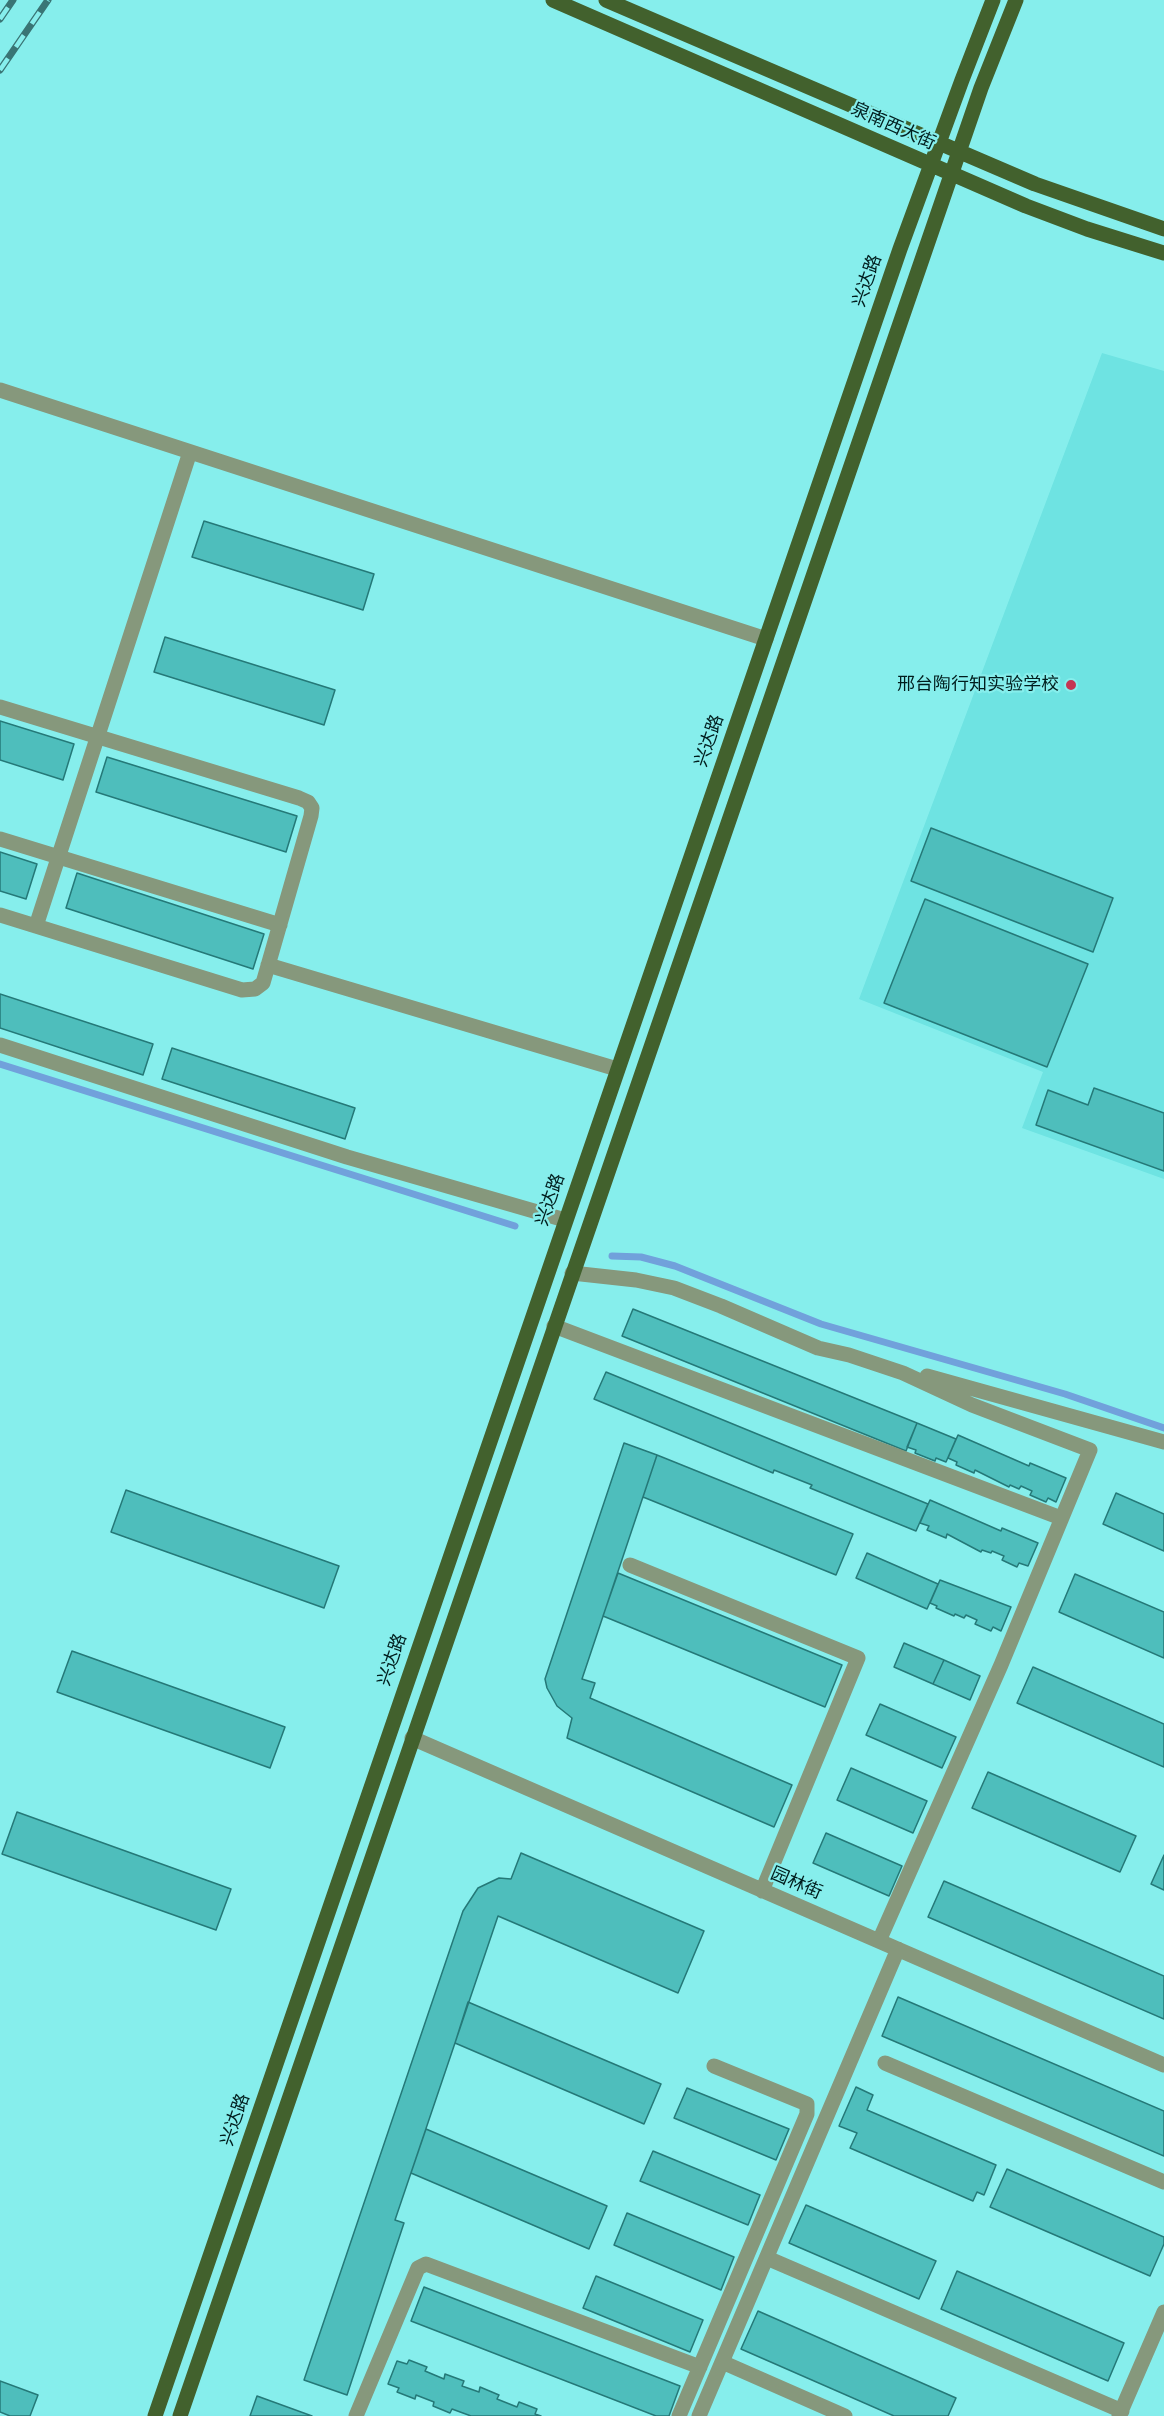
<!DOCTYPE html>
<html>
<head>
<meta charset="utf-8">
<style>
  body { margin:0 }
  canvas { display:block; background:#86eeec }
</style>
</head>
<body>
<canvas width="1164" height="2416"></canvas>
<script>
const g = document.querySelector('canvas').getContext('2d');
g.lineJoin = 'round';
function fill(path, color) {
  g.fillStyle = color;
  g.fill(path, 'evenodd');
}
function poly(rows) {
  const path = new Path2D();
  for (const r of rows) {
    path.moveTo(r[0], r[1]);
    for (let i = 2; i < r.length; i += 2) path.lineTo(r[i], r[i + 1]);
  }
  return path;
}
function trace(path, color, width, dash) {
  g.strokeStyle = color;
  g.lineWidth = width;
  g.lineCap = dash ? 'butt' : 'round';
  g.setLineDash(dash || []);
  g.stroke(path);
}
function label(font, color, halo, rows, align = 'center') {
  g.font = font + ' Roboto,"Noto Sans SC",sans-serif';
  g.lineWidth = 4.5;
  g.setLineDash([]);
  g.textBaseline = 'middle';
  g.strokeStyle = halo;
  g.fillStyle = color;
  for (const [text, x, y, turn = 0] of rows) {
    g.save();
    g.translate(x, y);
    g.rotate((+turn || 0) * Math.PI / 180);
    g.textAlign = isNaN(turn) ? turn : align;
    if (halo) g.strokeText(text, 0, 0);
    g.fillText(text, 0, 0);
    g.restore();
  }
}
fill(poly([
  [1102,353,1164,371,1164,1179,1022,1128,1043,1072,859,999]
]), '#6ee3e2');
trace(poly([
  [0,1064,515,1226],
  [612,1256,641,1257,675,1266,821,1324,1065,1394,1164,1428]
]), '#71a1db', 7);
const building = poly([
  [204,521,374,574,363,610,192,557,204,521],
  [165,637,335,690,324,725,154,672,165,637],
  [0,721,74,744,63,780,0,760,0,721],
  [107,757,297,816,286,852,96,792,107,757],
  [931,828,1113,898,1093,952,911,881,931,828],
  [0,852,37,864,26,899,0,891,0,852],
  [77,873,264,934,253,969,66,908,77,873],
  [925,899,1088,964,1047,1067,884,1003,925,899],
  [0,994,153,1044,143,1075,0,1028,0,994],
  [172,1048,355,1108,345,1139,162,1079,172,1048],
  [1094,1088,1164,1113,1164,1171,1036,1125,1048,1090,1088,1105,1094,1088],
  [633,1309,917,1423,906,1451,622,1336,633,1309],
  [606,1372,928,1504,916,1531,810,1488,812,1485,774,1470,773,1473,594,1399,606,1372],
  [917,1423,956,1439,946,1462,936,1458,935,1461,915,1453,916,1450,907,1447,917,1423],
  [958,1435,1029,1466,1030,1463,1066,1478,1056,1502,1048,1498,1046,1502,1030,1495,1032,1491,1021,1486,1019,1489,1010,1485,1009,1487,975,1470,974,1473,956,1465,957,1462,948,1458,958,1435],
  [624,1443,657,1455,582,1679,595,1683,590,1698,792,1785,774,1827,567,1738,572,1718,557,1706,547,1688,545,1679,624,1443],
  [657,1455,853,1534,836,1575,643,1497,657,1455],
  [126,1490,339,1566,324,1608,111,1532,126,1490],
  [1116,1493,1164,1514,1164,1551,1103,1524,1116,1493],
  [930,1500,1001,1531,1002,1528,1038,1543,1028,1566,1019,1563,1017,1567,1002,1560,1004,1556,992,1551,991,1553,982,1550,981,1552,947,1534,946,1538,927,1530,929,1526,920,1523,930,1500],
  [867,1553,938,1584,927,1609,856,1578,867,1553],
  [618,1573,842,1665,825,1707,603,1616,618,1573],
  [1075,1574,1164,1612,1164,1658,1059,1612,1075,1574],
  [940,1580,1011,1607,1001,1631,993,1627,991,1631,975,1624,977,1620,966,1615,964,1618,955,1614,954,1616,936,1608,937,1606,930,1603,940,1580],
  [904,1643,944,1660,933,1684,894,1667,904,1643],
  [72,1651,285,1727,270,1768,57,1692,72,1651],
  [944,1660,980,1676,970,1700,933,1684,944,1660],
  [1033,1667,1164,1724,1164,1767,1017,1703,1033,1667],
  [880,1704,956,1737,942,1768,866,1735,880,1704],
  [851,1768,927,1801,913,1833,837,1800,851,1768],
  [988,1772,1136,1836,1120,1872,972,1808,988,1772],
  [17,1812,231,1889,216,1930,2,1854,17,1812],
  [826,1833,902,1866,889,1896,813,1863,826,1833],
  [521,1853,704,1931,678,1993,498,1916,395,2220,404,2223,347,2395,304,2380,463,1911,478,1888,499,1878,511,1879,521,1853],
  [1164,1855,1164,1890,1151,1884,1164,1855],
  [944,1881,1164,1976,1164,2019,928,1917,944,1881],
  [898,1997,1164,2111,1164,2156,882,2036,898,1997],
  [468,2002,661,2084,644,2124,455,2043,468,2002],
  [856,2087,873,2095,867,2110,996,2165,984,2195,977,2192,973,2201,850,2148,857,2133,839,2126,856,2087],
  [687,2088,789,2129,776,2160,674,2118,687,2088],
  [426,2129,607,2206,589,2249,411,2173,426,2129],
  [653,2151,760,2195,748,2225,640,2181,653,2151],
  [1007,2169,1164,2237,1164,2244,1150,2276,990,2207,1007,2169],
  [806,2205,936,2261,919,2299,789,2243,806,2205],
  [627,2213,734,2257,721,2290,614,2245,627,2213],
  [957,2271,1124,2343,1108,2381,941,2309,957,2271],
  [596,2276,703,2320,690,2352,583,2308,596,2276],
  [424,2287,680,2386,669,2416,656,2416,411,2321,424,2287],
  [758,2311,956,2398,948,2416,894,2416,741,2349,758,2311],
  [409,2360,427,2367,425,2371,444,2379,445,2374,464,2381,462,2386,479,2392,480,2387,499,2395,497,2399,517,2407,519,2402,537,2409,535,2414,541,2416,471,2416,452,2409,450,2413,433,2406,434,2402,416,2395,415,2399,397,2392,399,2388,388,2384,397,2361,407,2364,409,2360],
  [0,2381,38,2395,30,2416,10,2416,0,2412,0,2381],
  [257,2396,312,2416,250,2416,257,2396]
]);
fill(building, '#4ebebc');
trace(building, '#257978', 1.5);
trace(poly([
  [0,390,766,639],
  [0,707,299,798,308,802,312,808,311,816,263,983,255,989,242,990,0,915],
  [0,839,280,925],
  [36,926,190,452],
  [268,965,617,1069],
  [0,1045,347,1157,565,1220],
  [572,1273,636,1280,674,1288,721,1306,818,1348,849,1355,903,1373,972,1405,1090,1450,1001,1665,879,1941],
  [554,1326,1061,1518],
  [927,1376,1164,1442],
  [630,1565,858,1658,762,1891],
  [412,1738,1164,2065],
  [885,2063,1164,2182],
  [767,2258,1122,2411],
  [722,2362,845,2416],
  [356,2416,418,2268,426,2264,700,2367],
  [679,2416,807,2114,807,2104,714,2066],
  [699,2416,898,1949],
  [1119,2416,1164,2312]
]), '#86987c', 15);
trace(poly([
  [553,0,1026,206,1087,229,1164,253],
  [606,0,1035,184,1164,229],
  [155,2416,900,249,962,80,993,0],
  [180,2416,981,88,1016,0]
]), '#42612d', 15);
const rail = poly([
  [0,19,13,0],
  [0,70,48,0]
]);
trace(rail, '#397575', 7);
trace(rail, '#86eeec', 4.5, [14]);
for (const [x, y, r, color] of [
  [1071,685,6,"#c53551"]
]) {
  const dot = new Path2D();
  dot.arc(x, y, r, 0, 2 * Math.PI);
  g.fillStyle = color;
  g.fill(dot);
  trace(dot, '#86eeec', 2);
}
label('18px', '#001d1d', '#86eeec', [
  ["泉南西大街",893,127,24],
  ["兴达路",868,281,-71],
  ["兴达路",710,741,-71],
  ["兴达路",551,1200,-71],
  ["兴达路",393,1660,-71],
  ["园林街",796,1884,23],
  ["兴达路",236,2120,-71]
]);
label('18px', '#001d1d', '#86eeec', [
  ["邢台陶行知实验学校",1059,685]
], 'right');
</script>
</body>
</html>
